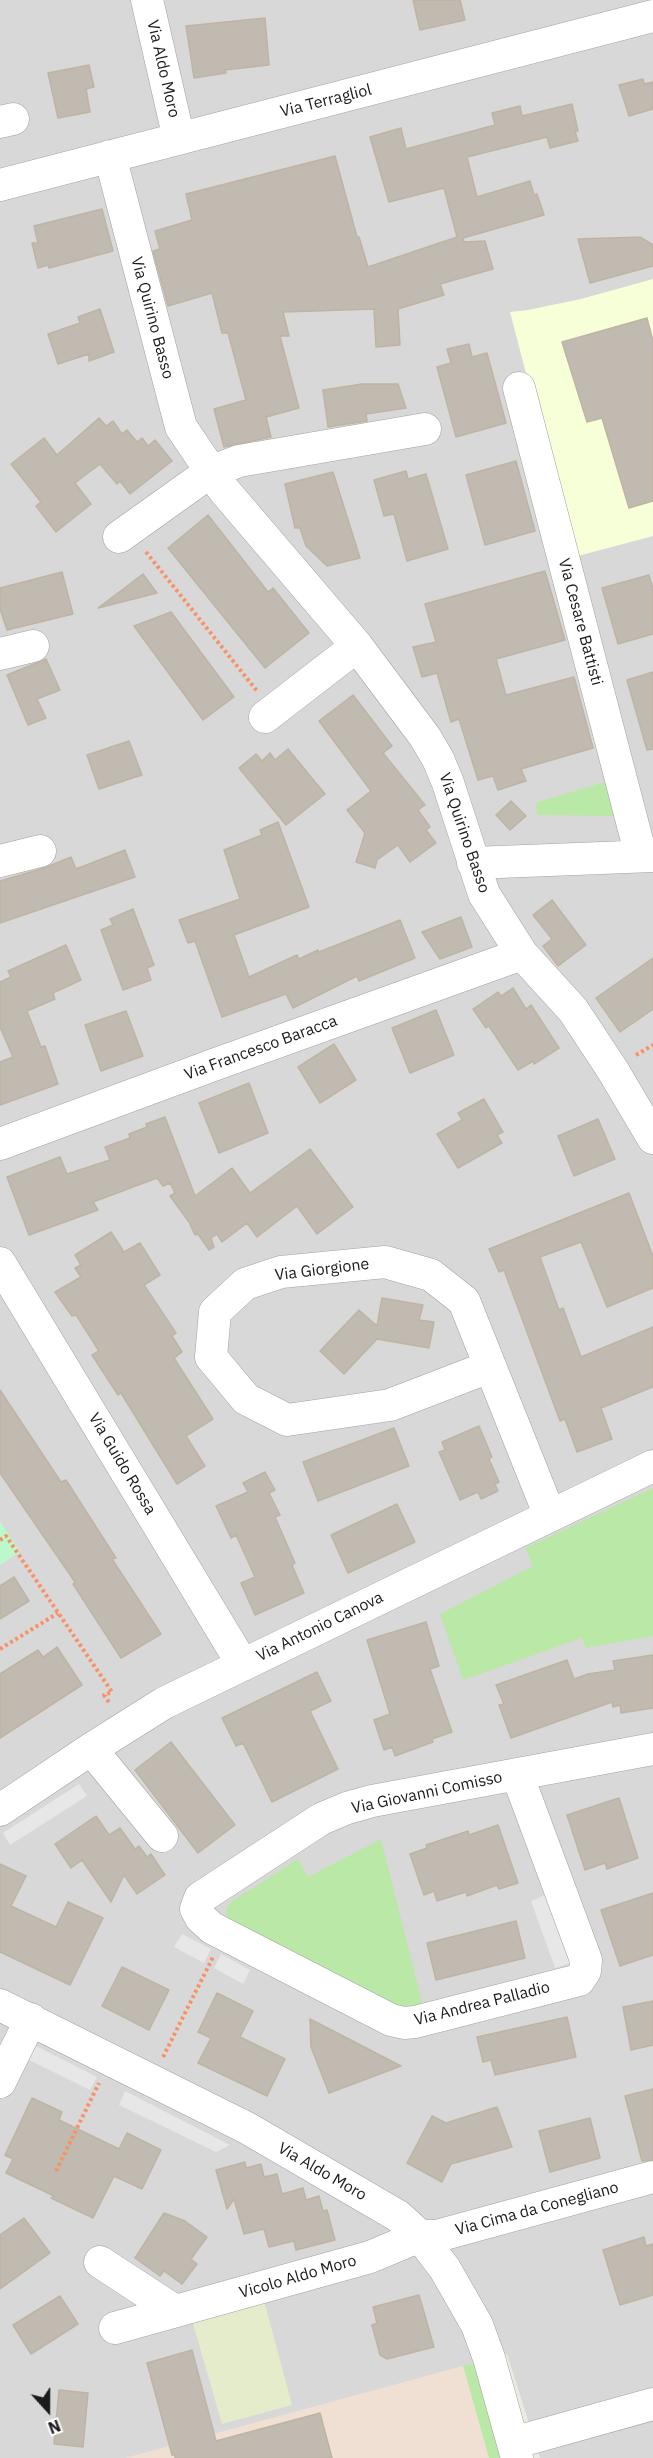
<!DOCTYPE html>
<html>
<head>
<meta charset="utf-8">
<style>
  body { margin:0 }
  #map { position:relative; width:653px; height:2458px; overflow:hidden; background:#edebe1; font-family:"IBM Plex Sans",sans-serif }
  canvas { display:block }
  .north { position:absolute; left:18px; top:2380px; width:60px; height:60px; -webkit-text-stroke:4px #fff; paint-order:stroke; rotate:159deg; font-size:16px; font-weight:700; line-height:24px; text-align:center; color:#1b1b1b }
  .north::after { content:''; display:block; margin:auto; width:21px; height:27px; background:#1b1b1b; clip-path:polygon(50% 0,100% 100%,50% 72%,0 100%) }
</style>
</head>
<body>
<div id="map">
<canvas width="653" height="2458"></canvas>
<div class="north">N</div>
</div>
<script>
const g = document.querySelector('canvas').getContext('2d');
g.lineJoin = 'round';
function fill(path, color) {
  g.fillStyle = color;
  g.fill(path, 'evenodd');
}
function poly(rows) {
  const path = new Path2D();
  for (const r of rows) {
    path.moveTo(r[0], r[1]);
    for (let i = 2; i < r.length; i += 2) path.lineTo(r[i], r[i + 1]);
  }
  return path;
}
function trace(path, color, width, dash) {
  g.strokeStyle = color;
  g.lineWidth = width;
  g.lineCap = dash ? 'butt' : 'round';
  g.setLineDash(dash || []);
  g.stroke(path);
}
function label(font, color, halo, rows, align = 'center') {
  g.font = font + ' "IBM Plex Sans",sans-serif';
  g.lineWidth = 5;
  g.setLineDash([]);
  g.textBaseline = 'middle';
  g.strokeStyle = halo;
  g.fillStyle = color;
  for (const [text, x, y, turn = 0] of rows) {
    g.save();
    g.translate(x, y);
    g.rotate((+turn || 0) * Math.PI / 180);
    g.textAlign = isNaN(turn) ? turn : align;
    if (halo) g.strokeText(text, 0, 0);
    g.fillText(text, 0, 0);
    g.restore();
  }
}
fill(poly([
  [0,0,653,0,653,2458,540,2458,507,2354,132,2458,0,2458]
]), '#d9d8d8');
fill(poly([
  [653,279,653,536,574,557,510,312,528,310,581,299]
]), '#f7ffd8');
fill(poly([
  [463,2366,489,2458,125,2458]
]), '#efe0d3');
fill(poly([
  [263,2297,292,2405,222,2424,191,2317]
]), '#e4eccb');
fill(poly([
  [608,781,618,816,538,815,535,803],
  [653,1488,653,1636,586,1648,582,1638,463,1680,440,1614,533,1566,525,1548],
  [381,1839,423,2006,400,2008,230,1920,227,1916,226,1909,231,1902,298,1859,308,1877],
  [476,2363,502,2458,489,2458,463,2366]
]), '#bae8a6');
fill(poly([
  [0,1521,20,1552,0,1565]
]), '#bcf8cc');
fill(poly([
  [79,1784,87,1796,10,1845,3,1833],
  [545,1895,570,1963,555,1968,531,1901],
  [182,1934,211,1949,204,1963,174,1947],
  [221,1954,250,1970,243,1984,214,1968],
  [30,2043,97,2077,90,2090,23,2057],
  [125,2091,230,2145,216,2152,119,2105]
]), '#e7e7e7');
const building = poly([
  [413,0,460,0,465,20,420,30,413,0],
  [265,18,269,65,225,70,226,73,194,78,186,26,265,18],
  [89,65,94,87,86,89,90,112,58,118,48,73,89,65],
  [643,79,644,84,653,82,653,109,629,116,619,85,643,79],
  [572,104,578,131,575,131,578,141,550,148,547,137,467,157,477,197,530,181,534,195,537,194,544,215,463,238,464,242,485,241,493,269,440,284,444,295,398,309,400,345,376,347,374,309,283,312,289,336,280,336,299,408,266,417,271,437,224,447,214,409,246,400,228,333,222,333,212,293,168,306,153,251,160,249,155,231,192,220,186,194,335,156,357,237,359,237,368,267,457,237,444,188,389,202,370,137,401,128,406,149,495,125,492,113,520,106,522,116,572,104],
  [102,209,113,251,49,268,48,265,38,268,32,243,38,243,34,226,102,209],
  [640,237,653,245,653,266,590,283,578,239,640,237],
  [100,309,114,352,89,361,89,354,58,364,48,334,80,323,78,317,100,309],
  [647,318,653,341,653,501,629,508,602,418,587,422,562,342,647,318],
  [469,344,472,357,487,353,506,423,456,437,437,367,451,363,447,349,469,344],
  [362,384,398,384,406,408,366,414,367,421,328,427,323,390,362,384],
  [99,418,106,426,113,421,122,434,127,430,137,442,142,438,148,446,155,440,172,461,130,494,120,481,117,484,100,464,75,483,91,504,56,532,36,506,41,502,11,464,44,438,57,455,99,418],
  [516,461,535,531,485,545,466,475,516,461],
  [406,471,408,479,426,474,448,549,407,561,394,514,384,516,374,480,406,471],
  [333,472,360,558,327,566,306,546,300,528,295,528,285,484,333,472],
  [208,515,268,592,273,588,309,633,265,668,168,548,208,515],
  [545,571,565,640,496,659,506,695,574,677,593,748,521,769,526,781,498,790,493,776,478,780,459,719,451,722,437,673,422,677,413,647,436,642,425,604,545,571],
  [62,572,73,614,7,630,0,609,0,588,62,572],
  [143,574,157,593,98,608,143,574],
  [649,575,653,589,653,634,618,644,602,588,649,575],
  [171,612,234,697,203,720,134,626,171,612],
  [46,659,60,690,37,699,46,718,28,725,7,675,46,659],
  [653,672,653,749,647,750,627,680,653,672],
  [353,695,392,746,383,753,425,805,418,810,430,827,426,830,436,843,410,862,398,845,377,860,375,868,356,862,365,833,347,810,371,791,319,721,353,695],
  [129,741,142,775,99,789,87,755,129,741],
  [288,749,325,794,286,825,239,768,256,754,262,761,270,753,275,760,288,749],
  [511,801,526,816,510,830,496,815,511,801],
  [278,822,309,907,234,935,249,977,297,955,299,959,318,950,319,952,400,920,415,958,359,981,357,976,293,1008,286,994,222,1017,195,941,188,943,179,920,240,899,224,850,262,835,260,830,278,822],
  [125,850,135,877,0,923,0,881,44,868,71,857,76,869,125,850],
  [552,900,586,945,558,966,543,946,552,939,533,915,552,900],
  [133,909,154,965,147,968,151,980,123,990,101,930,113,925,110,919,133,909],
  [461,917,472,947,440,959,422,932,461,917],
  [66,945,81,980,53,993,55,999,27,1011,41,1047,45,1046,58,1084,0,1105,0,1062,13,1057,0,1027,0,982,11,977,8,971,66,945],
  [653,958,653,1009,620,1032,596,998,653,958],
  [513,988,526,1009,531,1005,559,1048,534,1064,533,1061,518,1070,489,1026,486,1028,473,1009,498,992,501,996,513,988],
  [436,1010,454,1055,410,1073,392,1028,436,1010],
  [126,1011,143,1056,101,1071,85,1025,126,1011],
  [334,1044,356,1080,320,1103,298,1067,334,1044],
  [249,1083,268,1133,219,1153,199,1103,249,1083],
  [484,1099,503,1132,497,1135,502,1143,458,1168,437,1134,462,1120,458,1113,484,1099],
  [165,1117,195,1196,232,1168,250,1193,310,1149,353,1207,317,1234,297,1206,257,1237,247,1223,222,1242,217,1234,211,1238,214,1247,209,1250,198,1234,195,1235,189,1222,170,1196,175,1193,170,1183,163,1186,157,1178,93,1202,98,1210,29,1235,7,1177,60,1157,67,1174,110,1160,105,1147,130,1138,129,1134,147,1127,146,1124,165,1117],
  [598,1119,615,1159,574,1176,558,1136,598,1119],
  [629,1193,653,1256,653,1288,607,1307,581,1242,540,1257,559,1310,563,1308,581,1357,653,1327,653,1387,601,1408,612,1439,577,1452,565,1419,560,1421,504,1270,499,1272,489,1249,629,1193],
  [111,1232,124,1252,140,1243,160,1275,144,1285,176,1333,172,1336,182,1352,174,1358,213,1419,186,1436,205,1466,177,1484,121,1393,118,1395,92,1355,99,1351,76,1315,72,1316,55,1292,81,1277,75,1268,81,1265,75,1255,111,1232],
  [382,1298,423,1305,419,1320,434,1322,429,1348,377,1339,344,1374,320,1351,359,1310,377,1326,382,1298],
  [0,1390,61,1482,66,1480,116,1558,112,1559,161,1634,121,1658,73,1584,75,1582,0,1473,0,1390],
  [479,1426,492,1457,489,1459,499,1482,495,1484,498,1491,481,1499,478,1492,460,1500,439,1452,445,1450,442,1442,479,1426],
  [394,1428,409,1466,318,1501,303,1462,394,1428],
  [265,1472,275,1490,269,1493,280,1515,275,1517,295,1563,292,1565,304,1593,255,1615,241,1583,255,1577,236,1535,231,1538,216,1506,248,1492,243,1483,265,1472],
  [397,1504,415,1542,348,1573,331,1535,397,1504],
  [14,1577,29,1601,0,1619,0,1586,14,1577],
  [426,1622,439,1666,430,1669,452,1732,432,1739,433,1742,395,1756,392,1747,384,1750,374,1720,390,1714,367,1640,426,1622],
  [57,1647,82,1685,0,1738,0,1674,38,1650,43,1657,57,1647],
  [653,1655,653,1708,621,1713,620,1705,613,1707,612,1702,511,1738,499,1705,504,1704,496,1685,567,1660,574,1679,588,1674,615,1670,613,1661,653,1655],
  [317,1672,331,1701,310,1711,338,1769,272,1802,243,1743,236,1746,222,1718,317,1672],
  [171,1742,235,1825,198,1853,135,1770,171,1742],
  [619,1798,638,1858,607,1869,605,1863,585,1870,567,1815,619,1798],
  [96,1816,109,1835,120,1828,135,1849,139,1846,147,1857,151,1854,165,1875,137,1894,124,1875,111,1902,82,1860,71,1868,55,1844,96,1816],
  [498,1825,518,1883,499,1889,497,1885,467,1896,466,1892,437,1901,434,1891,424,1895,410,1854,427,1848,426,1845,468,1831,469,1835,498,1825],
  [0,1864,26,1876,11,1906,56,1927,68,1902,103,1918,70,1985,0,1952,0,1864],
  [653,1893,653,1955,620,1966,601,1910,653,1893],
  [516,1921,525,1958,436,1980,427,1943,516,1921],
  [122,1967,169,1990,149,2030,102,2006,122,1967],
  [217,1993,253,2011,240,2037,285,2059,267,2096,198,2063,211,2038,198,2032,217,1993],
  [653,2001,653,2045,631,2050,623,2007,653,2001],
  [567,2017,576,2057,495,2075,491,2060,483,2062,477,2037,567,2017],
  [310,2019,401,2066,329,2093,311,2047,310,2019],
  [653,2089,653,2160,642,2161,625,2096,653,2089],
  [32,2098,62,2112,59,2120,119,2149,127,2133,161,2150,142,2189,114,2176,93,2218,51,2198,54,2196,6,2173,13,2159,5,2155,32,2098],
  [497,2107,512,2147,451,2164,442,2182,407,2163,432,2116,446,2123,497,2107],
  [590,2118,600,2158,550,2172,539,2131,590,2118],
  [245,2162,246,2168,261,2164,264,2177,277,2174,282,2194,303,2188,306,2200,319,2196,323,2211,327,2210,335,2240,296,2250,294,2241,269,2247,264,2229,244,2234,234,2199,227,2209,216,2170,245,2162],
  [164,2213,185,2221,207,2237,191,2259,197,2264,182,2284,164,2271,160,2276,135,2258,164,2213],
  [24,2218,50,2253,0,2289,0,2235,24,2218],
  [644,2237,646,2246,653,2244,653,2295,620,2305,603,2250,644,2237],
  [419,2295,434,2347,387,2359,380,2355,372,2325,377,2323,373,2307,419,2295],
  [60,2296,78,2324,31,2354,13,2325,60,2296],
  [192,2350,216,2441,320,2413,332,2458,175,2458,175,2455,172,2455,147,2363,192,2350],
  [59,2390,88,2393,83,2447,54,2444,59,2390]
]);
fill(building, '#c1bab0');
trace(building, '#beb4a3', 1.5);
const minor = poly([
  [147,0,179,139],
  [0,122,13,119],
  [110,156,181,427,223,489,357,646,425,737,438,759,448,783,484,894,522,954,573,1010,612,1069,653,1138],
  [0,185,653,16],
  [519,388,641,856],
  [119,537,210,472,239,461,425,429],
  [0,654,33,646],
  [265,717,357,646],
  [0,861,40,851],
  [473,863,653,856],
  [0,1144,216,1064,522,954],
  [0,1263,243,1665],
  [489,1367,390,1405,287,1420,246,1399,211,1357,215,1312,245,1284,281,1272,385,1262,431,1275,464,1301,550,1516],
  [91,1749,162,1836],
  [517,1774,586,1960,585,1971,579,1980,415,2022,404,2023,391,2020,212,1928,201,1918,196,1909,200,1898,321,1819,347,1808,372,1801,653,1749],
  [0,1810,91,1749,164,1703,653,1466],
  [0,2005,247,2128,398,2216,420,2236,445,2269,477,2325,489,2358,517,2458],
  [0,2082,31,2019],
  [100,2262,175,2311],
  [115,2328,370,2257,420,2236,437,2236,653,2177],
  [513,2443,653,2404]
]);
trace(minor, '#a2a2a2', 33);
trace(poly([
  [146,552,257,691],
  [636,1055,653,1045],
  [0,1540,6,1536,112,1692,104,1695,110,1704],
  [0,1649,58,1613],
  [163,2057,213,1957],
  [56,2171,99,2083]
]), '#f89166', 4, [3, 3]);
trace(minor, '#fff', 32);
label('16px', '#1b1b1b', '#fff', [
  ["Via Aldo Moro",163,69,77],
  ["Via Terragliol",326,101,-14],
  ["Via Quirino Basso",152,318,75],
  ["Via Cesare Battisti",580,622,75],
  ["Via Quirino Basso",464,833,71],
  ["Via Francesco Baracca",261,1048,-20],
  ["Via Giorgione",322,1270,-7],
  ["Via Guido Rossa",122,1464,59],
  ["Via Antonio Canova",320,1627,-26],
  ["Via Giovanni Comisso",427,1793,-12],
  ["Via Andrea Palladio",482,2004,-14],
  ["Via Aldo Moro",322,2172,30],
  ["Via Cima da Conegliano",537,2209,-15],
  ["Vicolo Aldo Moro",298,2277,-16]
]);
</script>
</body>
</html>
